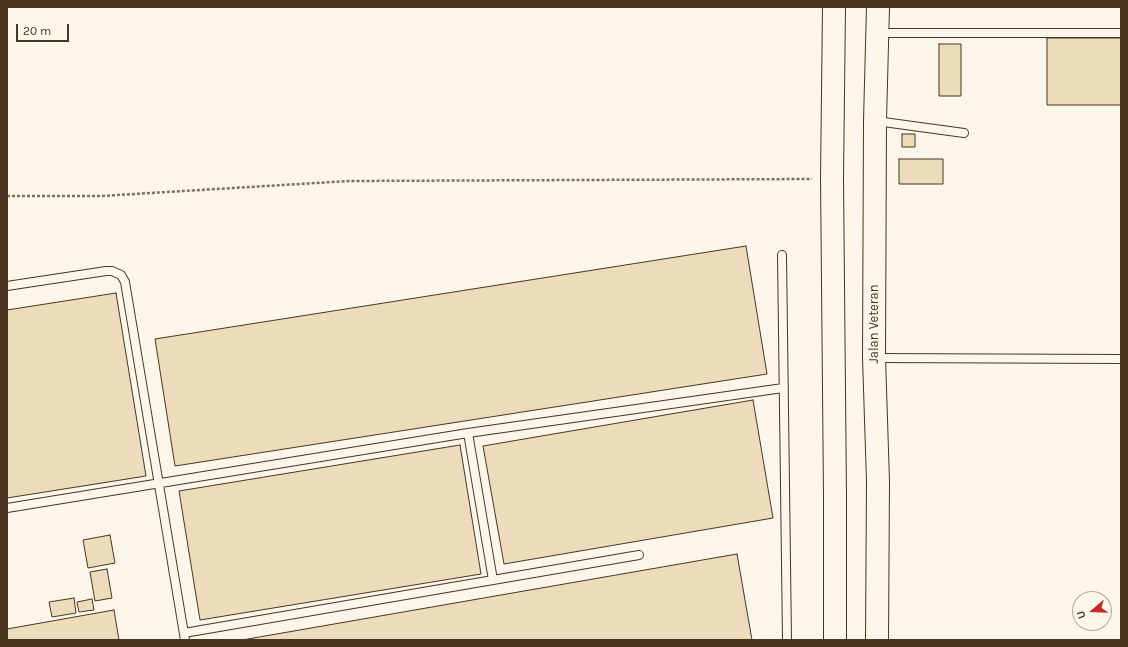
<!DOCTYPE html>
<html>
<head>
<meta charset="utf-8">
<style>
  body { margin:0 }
  #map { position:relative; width:1128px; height:647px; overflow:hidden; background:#fbf6e9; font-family:Karla,sans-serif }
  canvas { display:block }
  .frame { position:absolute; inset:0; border:8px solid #4a3520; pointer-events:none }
  .north { position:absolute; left:1072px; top:591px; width:40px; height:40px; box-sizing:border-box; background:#fbf6e9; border:1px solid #b4a999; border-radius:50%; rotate:251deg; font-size:11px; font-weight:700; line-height:16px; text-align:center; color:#4a3520 }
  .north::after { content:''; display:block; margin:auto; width:14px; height:18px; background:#c62828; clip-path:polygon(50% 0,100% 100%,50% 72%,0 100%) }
  .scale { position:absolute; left:16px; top:24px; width:53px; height:18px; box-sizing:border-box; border:2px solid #4a3520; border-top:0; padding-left:5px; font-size:12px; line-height:14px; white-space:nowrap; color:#4a3520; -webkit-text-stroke:3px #fbf6e9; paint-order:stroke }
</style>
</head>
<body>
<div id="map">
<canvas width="1128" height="647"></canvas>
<div class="frame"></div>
<div class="north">U</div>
<div class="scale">20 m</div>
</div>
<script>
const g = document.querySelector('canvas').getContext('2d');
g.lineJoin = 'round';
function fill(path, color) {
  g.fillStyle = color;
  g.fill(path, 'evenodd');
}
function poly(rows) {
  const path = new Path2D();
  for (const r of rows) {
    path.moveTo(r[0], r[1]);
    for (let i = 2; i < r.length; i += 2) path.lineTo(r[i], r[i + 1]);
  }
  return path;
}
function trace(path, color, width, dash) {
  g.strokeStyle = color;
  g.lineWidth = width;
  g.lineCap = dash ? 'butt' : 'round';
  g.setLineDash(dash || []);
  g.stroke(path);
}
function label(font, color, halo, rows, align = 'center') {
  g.font = font + ' Karla,sans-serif';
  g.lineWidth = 3;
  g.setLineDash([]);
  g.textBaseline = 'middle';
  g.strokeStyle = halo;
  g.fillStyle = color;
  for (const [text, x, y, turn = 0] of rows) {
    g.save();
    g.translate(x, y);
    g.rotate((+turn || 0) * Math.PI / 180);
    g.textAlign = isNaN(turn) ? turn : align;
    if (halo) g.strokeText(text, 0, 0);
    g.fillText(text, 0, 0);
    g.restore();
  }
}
const building = poly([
  [1047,38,1121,38,1121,105,1047,105,1047,38],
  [939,44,961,44,961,96,939,96,939,44],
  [902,134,915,134,915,147,902,147,902,134],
  [899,159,943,159,943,184,899,184,899,159],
  [746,246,767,374,175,466,155,339,746,246],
  [116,293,146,476,7,498,7,310,116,293],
  [753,400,773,518,504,564,483,446,753,400],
  [460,445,481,574,200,620,179,491,460,445],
  [110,535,115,563,88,568,83,540,110,535],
  [737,554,752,640,242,640,737,554],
  [107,569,112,598,95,601,90,572,107,569],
  [74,598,76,613,52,617,49,602,74,598],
  [92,599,94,610,79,612,77,602,92,599],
  [114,610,119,640,7,640,7,629,114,610]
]);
fill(building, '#ecdcbc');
trace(building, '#4a3520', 1);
const service = poly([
  [878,33,1121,33],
  [876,121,964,133],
  [782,255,787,640],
  [7,286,106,271,112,271,121,275,125,282,185,640],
  [874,358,1121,359],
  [468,433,493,580],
  [7,508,468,433,783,388],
  [184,633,493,580,639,555]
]);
const secondary = poly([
  [834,7,832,178,835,496,835,640],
  [877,640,878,481,874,358,875,121,878,7]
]);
trace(service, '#4a3520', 10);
trace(secondary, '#4a3520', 24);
trace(poly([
  [7,196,101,196,349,181,812,179]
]), '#7f6f5c', 2.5, [3, 2]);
trace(service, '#fbf6e9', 8);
trace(secondary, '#fbf6e9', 22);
label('13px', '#4a3520', '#fbf6e9', [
  ["Jalan Veteran",874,324,-90]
]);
</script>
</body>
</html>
